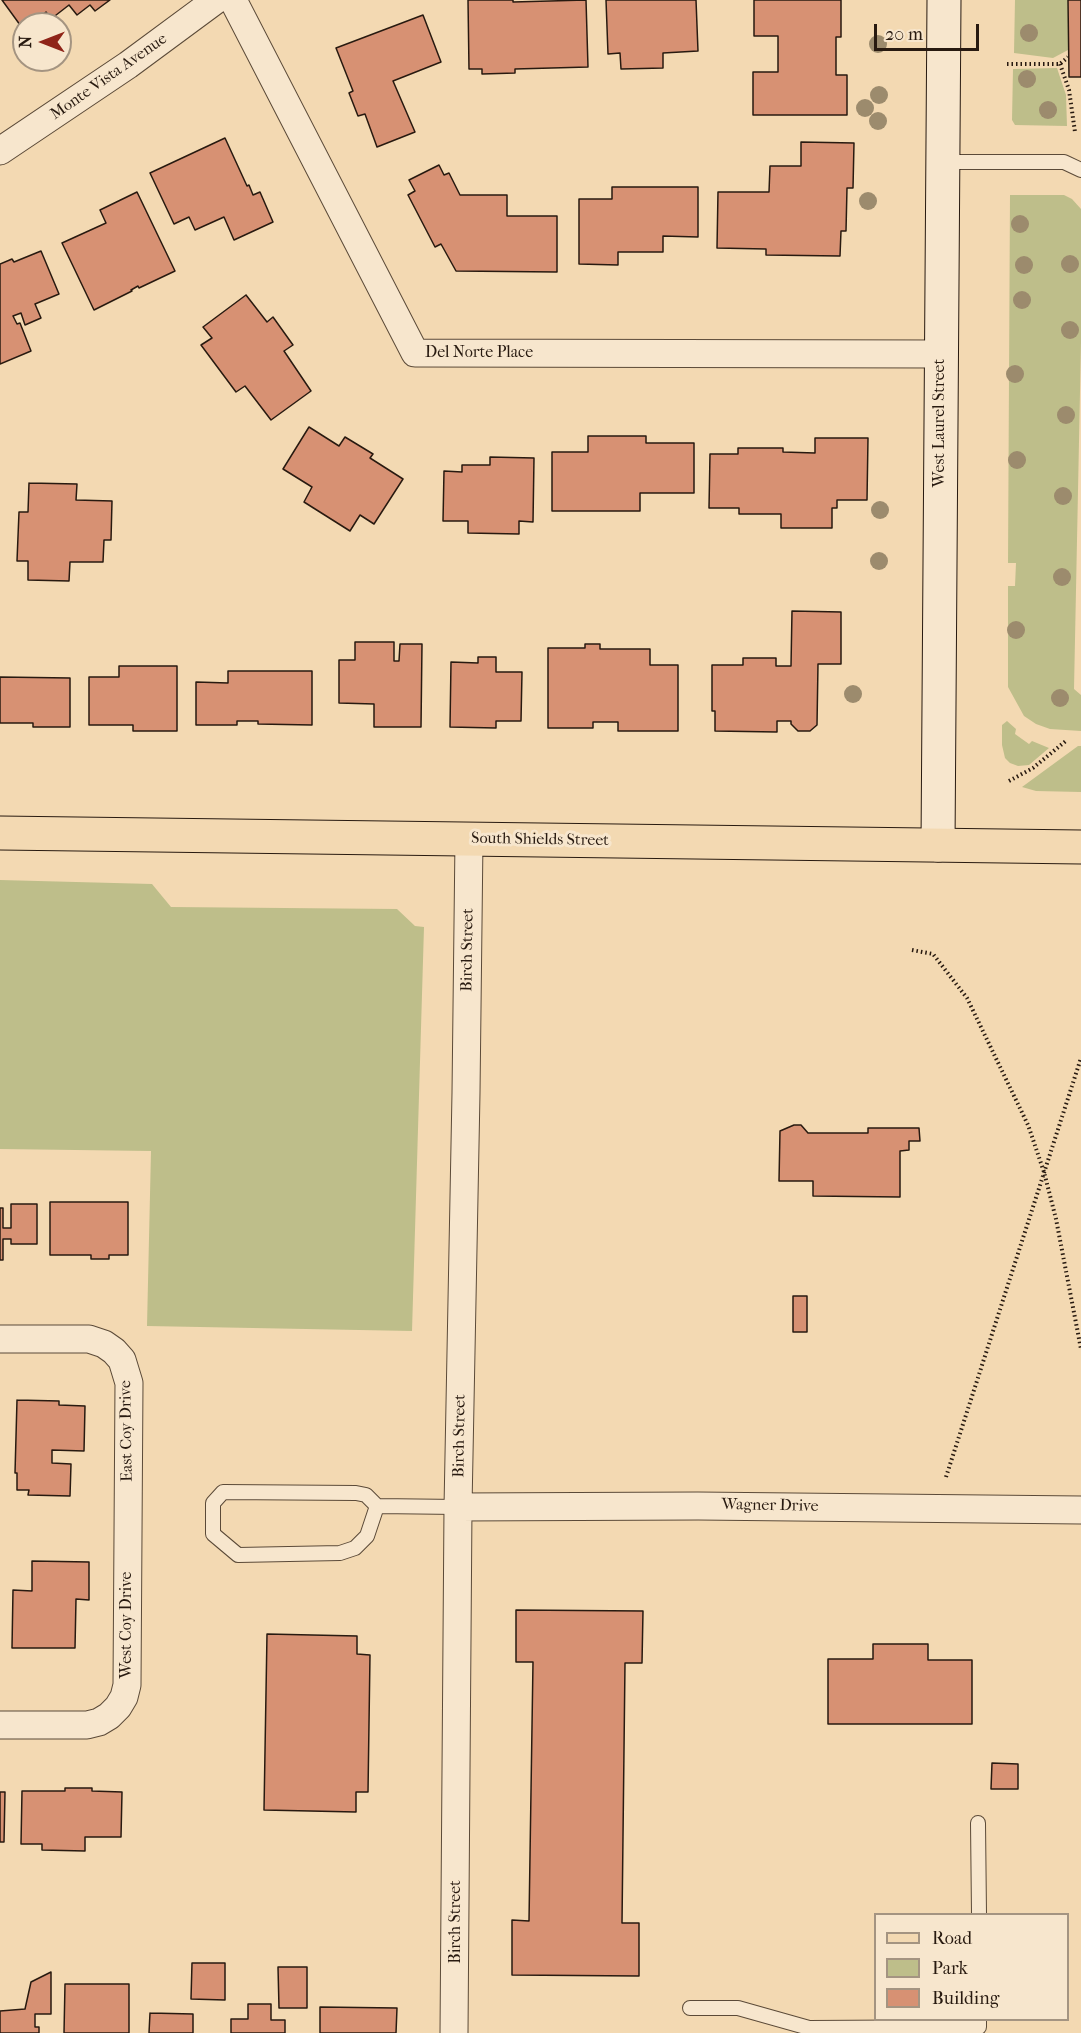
<!DOCTYPE html>
<html>
<head>
<meta charset="utf-8">
<style>
  body { margin:0 }
  #map { position:relative; width:1081px; height:2033px; overflow:hidden; background:#f3d9b2; font-family:"IM FELL French Canon",serif }
  canvas { display:block }
  .legend { position:absolute; left:874px; top:1913px; width:195px; height:108px; box-sizing:border-box; background:#f7e6cd; border:2px solid #a49481; margin:0; padding:8px 10px; list-style:none; font-size:18px; color:#281a10 }
  .legend li { display:flex; align-items:center; gap:12px; height:30px }
  .legend b { width:30px; border:2px solid #a49481 }
  .north { position:absolute; left:12px; top:12px; width:60px; height:60px; box-sizing:border-box; background:#f7e6cd; border:2px solid #a49481; border-radius:50%; rotate:270deg; font-size:16px; font-weight:700; line-height:24px; text-align:center; color:#281a10 }
  .north::after { content:''; display:block; margin:auto; width:21px; height:27px; background:#8f2418; clip-path:polygon(50% 0,100% 100%,50% 72%,0 100%) }
  .scale { position:absolute; left:874px; top:24px; width:105px; height:27px; box-sizing:border-box; border:3px solid #281a10; border-top:0; padding-left:8px; font-size:18px; line-height:21px; white-space:nowrap; color:#281a10; -webkit-text-stroke:4px #f7e6cd; paint-order:stroke }
</style>
</head>
<body>
<div id="map">
<canvas width="1081" height="2033"></canvas>
<ul class="legend">
<li><b style="height:8px;background:#f3d9b2"></b>Road</li>
<li><b style="height:16px;background:#bebe8a"></b>Park</li>
<li><b style="height:16px;background:#d79173"></b>Building</li>
</ul>
<div class="north">N</div>
<div class="scale">20 m</div>
</div>
<script>
const g = document.querySelector('canvas').getContext('2d');
g.lineJoin = 'round';
function fill(path, color) {
  g.fillStyle = color;
  g.fill(path, 'evenodd');
}
function poly(rows) {
  const path = new Path2D();
  for (const r of rows) {
    path.moveTo(r[0], r[1]);
    for (let i = 2; i < r.length; i += 2) path.lineTo(r[i], r[i + 1]);
  }
  return path;
}
function trace(path, color, width, dash) {
  g.strokeStyle = color;
  g.lineWidth = width;
  g.lineCap = dash ? 'butt' : 'round';
  g.setLineDash(dash || []);
  g.stroke(path);
}
function label(font, color, halo, rows, align = 'center') {
  g.font = font + ' "IM FELL French Canon",serif';
  g.lineWidth = 6;
  g.setLineDash([]);
  g.textBaseline = 'middle';
  g.strokeStyle = halo;
  g.fillStyle = color;
  for (const [text, x, y, turn = 0] of rows) {
    g.save();
    g.translate(x, y);
    g.rotate((+turn || 0) * Math.PI / 180);
    g.textAlign = isNaN(turn) ? turn : align;
    if (halo) g.strokeText(text, 0, 0);
    g.fillText(text, 0, 0);
    g.restore();
  }
}
fill(poly([
  [1015,0,1068,0,1068,50,1053,58,1014,53],
  [1057,68,1066,95,1067,126,1015,125,1012,120,1013,69],
  [1010,195,1064,195,1072,199,1081,209,1081,342,1074,689,1081,695,1081,731,1050,729,1036,724,1024,716,1008,687,1008,586,1015,586,1016,563,1008,563],
  [1007,721,1016,729,1015,734,1029,744,1032,741,1049,748,1029,765,1018,766,1010,763,1005,758,1002,745,1002,725],
  [1078,746,1081,746,1081,792,1036,791,1022,787],
  [0,880,152,884,171,907,397,909,415,926,424,927,412,1331,147,1326,151,1151,0,1149]
]), '#bebe8a');
const building = poly([
  [2,0,110,0,95,11,90,5,77,15,69,5,51,19,46,12,30,24,24,24,23,29,2,0],
  [468,0,513,0,513,2,586,0,588,67,515,69,515,73,482,74,482,69,469,69,468,0],
  [606,0,696,0,698,51,663,53,663,68,621,69,620,53,608,54,606,0],
  [754,0,841,0,841,37,836,37,836,75,847,75,847,115,753,115,753,72,778,72,778,36,754,36,754,0],
  [1068,0,1081,0,1081,77,1069,77,1068,0],
  [423,15,441,62,393,81,415,132,377,147,365,114,358,116,349,93,353,91,336,48,423,15],
  [225,138,247,186,249,185,253,195,260,192,273,222,234,240,224,217,195,230,189,217,174,224,150,173,225,138],
  [801,142,854,143,853,188,847,188,846,231,841,231,840,256,766,255,766,249,717,248,718,192,769,192,770,166,801,166,801,142],
  [439,165,444,175,449,173,460,195,507,195,507,216,557,216,557,272,456,271,441,244,435,247,408,195,415,191,409,180,439,165],
  [612,187,698,187,698,237,663,236,663,252,618,252,618,265,579,264,579,199,612,199,612,187],
  [137,192,175,271,139,288,138,286,131,290,132,291,94,310,62,243,106,223,100,210,137,192],
  [41,251,59,294,35,304,41,318,25,325,21,313,13,316,17,324,20,323,31,351,0,364,0,264,12,259,14,262,41,251],
  [246,295,267,322,273,317,293,345,284,351,311,391,271,420,245,386,236,392,201,345,212,338,203,327,246,295],
  [309,427,339,446,345,437,373,454,370,458,403,479,374,524,360,515,350,531,304,502,312,487,283,469,309,427],
  [588,436,646,436,646,443,694,443,694,493,640,493,640,511,552,511,552,452,588,452,588,436],
  [815,438,868,438,867,500,837,500,837,508,832,508,832,528,781,528,781,514,739,514,739,508,709,508,710,454,738,454,738,448,783,448,783,452,815,453,815,438],
  [490,457,534,458,533,522,519,521,519,534,468,533,468,521,443,521,444,471,462,472,462,465,490,465,490,457],
  [29,483,77,484,76,500,112,501,111,540,104,540,103,562,70,562,69,581,28,580,28,561,17,561,19,512,28,512,29,483],
  [792,611,841,612,841,664,818,664,817,725,810,731,798,731,791,724,791,721,777,721,777,732,715,731,715,711,712,711,712,665,743,665,743,658,776,658,776,666,791,666,792,611],
  [355,642,394,642,394,661,399,661,400,644,422,644,421,727,374,727,374,704,339,703,339,660,355,660,355,642],
  [585,644,600,644,600,649,650,649,650,665,678,665,678,731,618,731,618,722,593,722,593,728,548,728,548,648,585,648,585,644],
  [478,657,496,657,496,672,522,672,521,721,496,721,496,728,450,727,451,662,478,663,478,657],
  [119,666,177,666,177,731,133,731,133,725,89,725,89,677,119,677,119,666],
  [228,671,312,671,312,725,258,724,258,721,237,721,237,725,196,725,196,682,228,683,228,671],
  [0,677,70,678,70,727,33,727,33,723,0,723,0,677],
  [794,1125,801,1125,808,1133,868,1133,868,1128,919,1128,920,1141,909,1141,909,1150,900,1151,900,1197,813,1196,813,1181,779,1181,780,1131,794,1125],
  [50,1202,128,1202,128,1255,109,1255,109,1259,91,1259,91,1255,50,1255,50,1202],
  [11,1204,37,1204,37,1244,11,1244,11,1239,3,1239,3,1260,0,1260,0,1208,3,1208,3,1228,11,1228,11,1204],
  [793,1296,807,1296,807,1332,793,1332,793,1296],
  [17,1400,59,1401,59,1405,85,1406,84,1451,52,1450,52,1463,71,1464,70,1496,28,1495,29,1490,17,1490,17,1473,15,1473,17,1400],
  [32,1561,89,1562,89,1600,76,1599,75,1648,12,1648,13,1590,32,1591,32,1561],
  [516,1610,643,1611,642,1663,625,1663,622,1923,639,1923,639,1976,512,1975,512,1920,529,1921,533,1662,516,1662,516,1610],
  [267,1634,357,1636,357,1654,370,1655,368,1792,356,1792,356,1812,264,1810,267,1634],
  [873,1644,928,1644,928,1660,972,1660,972,1724,828,1724,828,1659,873,1659,873,1644],
  [992,1763,1018,1764,1018,1789,991,1789,992,1763],
  [65,1788,92,1788,92,1791,122,1792,121,1837,85,1837,85,1851,42,1850,42,1844,21,1844,22,1791,65,1791,65,1788],
  [0,1792,5,1792,4,1842,0,1842,0,1792],
  [192,1963,225,1963,225,2000,191,1999,192,1963],
  [278,1967,307,1967,307,2008,279,2008,278,1967],
  [51,1972,51,2014,35,2014,35,2027,39,2027,39,2033,0,2033,0,2011,25,2009,31,1982,51,1972],
  [65,1984,129,1984,129,2033,64,2033,65,1984],
  [248,2004,271,2004,271,2020,285,2020,285,2033,231,2033,231,2019,248,2019,248,2004],
  [320,2007,397,2008,396,2033,320,2033,320,2007],
  [150,2013,193,2014,193,2033,149,2033,150,2013]
]);
fill(building, '#d79173');
trace(building, '#281a10', 1.5);
const service = poly([
  [942,162,1064,162,1081,170],
  [377,1506,367,1536,355,1548,340,1553,238,1555,213,1534,213,1503,223,1492,356,1493,366,1495,377,1506,458,1507],
  [978,1823,979,1914],
  [690,2008,738,2008,809,2028,809,2033],
  [809,2028,979,2027,979,2020]
]);
const minor = poly([
  [233,0,415,353,940,354],
  [0,151,128,65,216,0],
  [0,1339,89,1339,104,1344,114,1351,122,1360,129,1383,127,1685,124,1697,118,1707,109,1716,99,1722,87,1725,0,1725],
  [458,1507,698,1506,1081,1510],
  [454,2033,458,1507,466,1093,469,839]
]);
const secondary = poly([
  [938,845,944,0]
]);
const primary = poly([
  [0,833,1081,847]
]);
trace(service, '#5b4a38', 16);
trace(minor, '#5b4a38', 29);
trace(secondary, '#281a10', 35);
trace(primary, '#281a10', 35);
trace(poly([
  [1007,64,1060,64,1068,57],
  [1060,64,1069,90,1075,132],
  [1009,781,1033,768,1067,740],
  [912,950,933,954,967,998,1028,1125,1044,1172,1056,1219,1081,1349],
  [946,1477,1081,1058]
]), '#281a10', 4, [1.5, 3]);
trace(service, '#f7e6cd', 14);
trace(minor, '#f7e6cd', 27);
trace(secondary, '#f7e6cd', 33);
trace(primary, '#f3d9b2', 33);
g.fillStyle = '#9c8b6d';
for (const [x, y] of [
  [1029,33],
  [878,44],
  [1027,79],
  [879,95],
  [865,108],
  [1048,110],
  [878,121],
  [868,201],
  [1020,224],
  [1070,264],
  [1024,265],
  [1022,300],
  [1070,330],
  [1015,374],
  [1066,415],
  [1017,460],
  [1063,496],
  [880,510],
  [879,561],
  [1062,577],
  [1016,630],
  [853,694],
  [1060,698]
]) {
  g.beginPath();
  g.arc(x, y, 9, 0, 2 * Math.PI);
  g.fill();
}
label('16px', '#281a10', '#f7e6cd', [
  ["Monte Vista Avenue",109,77,-35],
  ["Del Norte Place",479,353],
  ["West Laurel Street",940,423,-90],
  ["South Shields Street",540,840,1],
  ["Birch Street",468,950,-89],
  ["East Coy Drive",127,1431,-91],
  ["Birch Street",460,1436,-89],
  ["Wagner Drive",770,1506,1],
  ["West Coy Drive",127,1625,-90],
  ["Birch Street",456,1922,-90]
]);
</script>
</body>
</html>
